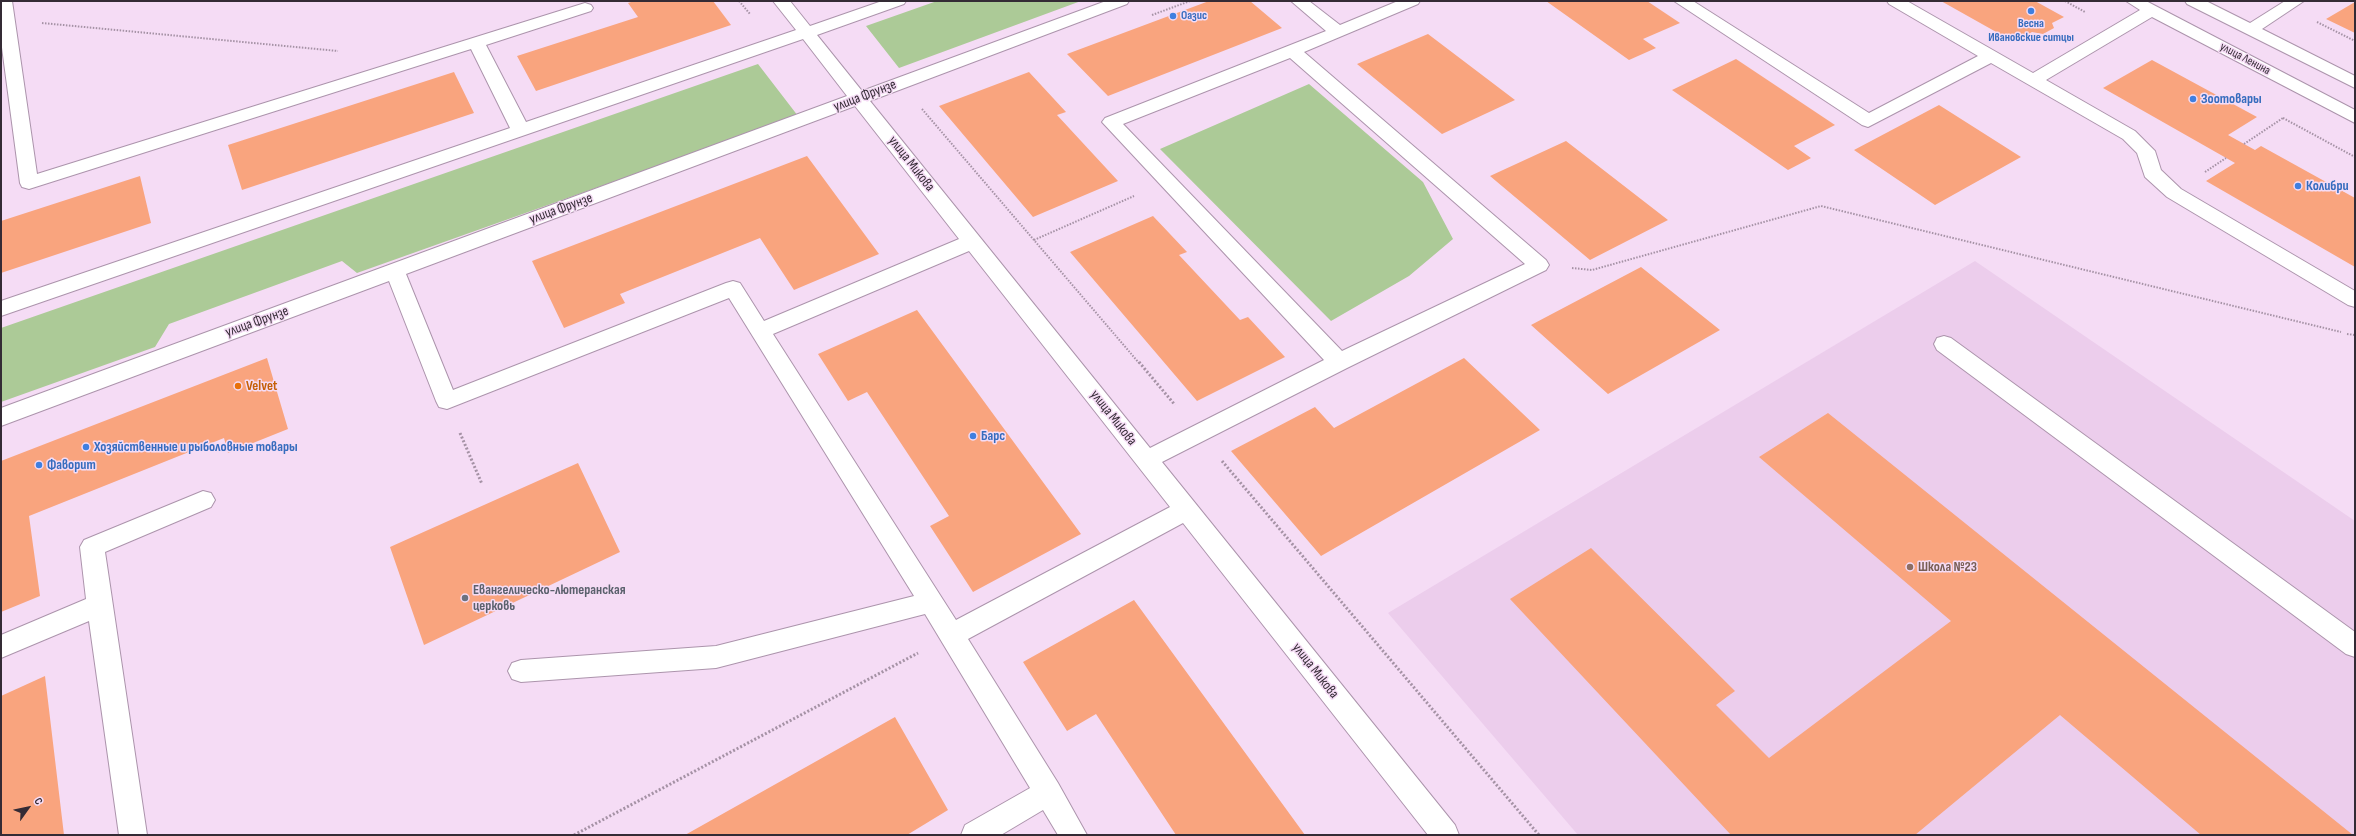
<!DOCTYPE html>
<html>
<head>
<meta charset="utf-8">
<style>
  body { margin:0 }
  #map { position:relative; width:2356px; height:836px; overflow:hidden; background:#f5dcf5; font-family:"Sofia Sans Condensed",sans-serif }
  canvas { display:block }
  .frame { position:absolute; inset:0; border:2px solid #342b35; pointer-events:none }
  .north { position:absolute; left:8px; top:788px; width:40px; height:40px; -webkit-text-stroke:3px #f5dcf5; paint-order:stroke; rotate:57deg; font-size:11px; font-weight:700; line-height:16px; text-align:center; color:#342b35 }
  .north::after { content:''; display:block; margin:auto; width:14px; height:18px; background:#342b35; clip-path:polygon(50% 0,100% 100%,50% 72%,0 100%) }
</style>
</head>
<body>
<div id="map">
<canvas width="2356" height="836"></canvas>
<div class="frame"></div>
<div class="north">С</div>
</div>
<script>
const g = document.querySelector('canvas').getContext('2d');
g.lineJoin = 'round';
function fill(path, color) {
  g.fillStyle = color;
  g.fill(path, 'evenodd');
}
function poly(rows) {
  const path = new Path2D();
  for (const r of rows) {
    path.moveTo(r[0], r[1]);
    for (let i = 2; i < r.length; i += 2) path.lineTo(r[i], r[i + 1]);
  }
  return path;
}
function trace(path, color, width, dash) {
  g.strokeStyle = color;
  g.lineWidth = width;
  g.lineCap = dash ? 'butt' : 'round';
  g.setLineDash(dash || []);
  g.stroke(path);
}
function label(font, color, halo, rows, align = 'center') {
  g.font = font + ' "Sofia Sans Condensed",sans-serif';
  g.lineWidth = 3;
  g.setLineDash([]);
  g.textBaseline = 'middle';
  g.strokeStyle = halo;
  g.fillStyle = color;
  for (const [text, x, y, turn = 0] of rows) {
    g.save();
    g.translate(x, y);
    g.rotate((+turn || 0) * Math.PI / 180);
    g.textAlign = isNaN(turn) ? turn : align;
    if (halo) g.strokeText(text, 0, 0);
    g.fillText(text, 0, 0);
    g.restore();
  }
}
fill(poly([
  [1975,261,2355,521,2355,835,1578,835,1388,613]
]), '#eccdec');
fill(poly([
  [937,1,1081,1,899,68,866,26],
  [758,64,798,116,357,273,342,261,169,324,155,347,1,402,1,328],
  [1309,84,1423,182,1453,239,1409,276,1331,321,1160,149]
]), '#acca97');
fill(poly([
  [634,1,713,1,731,25,536,91,517,56,638,17,628,3],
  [1209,1,1250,1,1282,28,1108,96,1067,54],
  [1546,1,1647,1,1680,23,1643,39,1656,48,1629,60],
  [1941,1,2035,1,2064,17,2052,23,2054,28,2043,34,2032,32,2014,42],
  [2355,2,2355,33,2326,19],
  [1428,34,1515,100,1442,134,1357,64],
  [1736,59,1835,125,1794,146,1811,158,1788,170,1672,90],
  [2152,60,2257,117,2228,135,2255,150,2261,146,2355,198,2355,267,2206,181,2235,163,2103,88],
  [454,72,474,113,242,190,228,145],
  [1029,72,1066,112,1057,115,1118,181,1033,217,939,106],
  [1939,105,2021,157,1935,205,1854,150],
  [1566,141,1668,220,1590,260,1490,176],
  [807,156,879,254,794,290,760,238,620,294,625,303,564,328,532,261],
  [140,176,151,223,1,273,1,221],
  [1153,216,1187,252,1179,255,1240,320,1248,317,1285,357,1197,401,1070,252],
  [1641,267,1720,330,1608,394,1531,325],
  [917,310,1081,534,973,592,930,526,949,516,867,392,848,401,818,354],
  [267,358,288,429,228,453,224,438,29,516,40,596,1,612,1,461],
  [1464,358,1540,430,1321,556,1231,451,1315,407,1334,428],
  [1828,413,2353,835,2201,835,2060,715,1915,835,1731,835,1510,599,1591,548,1735,691,1716,705,1769,758,1951,621,1759,457],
  [578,463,620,552,424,645,390,547],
  [1134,600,1305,835,1176,835,1096,714,1067,731,1023,662],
  [45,676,64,835,1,835,1,696],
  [895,717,948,810,907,835,685,835]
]), '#f9a47e');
const minor = poly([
  [1,1,12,1,37,174,585,3,591,5,593,8,591,11,486,45,526,122,796,30,773,1,790,1,810,26,882,1,906,1,904,4,817,35,862,91,1106,1,1129,1,1127,4,870,101,1150,448,1324,360,1102,122,1105,118,1326,31,1291,1,1309,1,1340,25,1398,1,1420,1,1418,4,1304,52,1546,260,1549,265,1546,270,1347,368,1162,462,1455,825,1459,835,1428,835,1183,523,968,639,1058,783,1087,835,1058,835,1043,810,1001,835,961,835,965,825,1030,788,925,614,716,668,521,682,512,679,508,671,512,663,521,660,716,646,914,596,729,298,447,409,439,407,436,401,389,281,1,426,1,408,847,96,803,39,1,316,1,301,510,128,471,49,29,189,22,187,20,183,1,40,1,1],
  [1290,58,1525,264,1342,351,1123,124,1290,58],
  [855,106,959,239,764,321,740,283,733,281,726,283,453,390,406,274,855,106],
  [969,251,1170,507,956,620,773,334,969,251],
  [1674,1,1693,1,1869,113,1978,56,1889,4,1887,1,1907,1,2033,73,2140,10,2126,1,2146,1,2355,110,2355,123,2152,17,2046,80,2135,131,2155,151,2161,170,2181,189,2355,291,2355,307,2348,305,2167,197,2145,177,2137,153,2123,139,1991,63,1868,127,1862,125,1674,1],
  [2185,1,2206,1,2250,23,2285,1,2304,1,2262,29,2355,76,2355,88,2187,4,2185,1],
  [1944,336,1951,338,2355,632,2355,657,2346,654,1937,350,1934,344,1937,338,1944,336],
  [203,491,211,493,215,500,211,507,105,552,147,835,119,835,89,621,1,658,1,635,86,599,80,547,84,540,203,491]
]);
trace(minor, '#ac94ac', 2);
trace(poly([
  [739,1,750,14],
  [2065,1,2085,12],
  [1152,15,1190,1],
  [2317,22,2355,41],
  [42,23,338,51],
  [922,109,1139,363],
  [2283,118,2355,157],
  [2244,144,2283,118],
  [2205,172,2226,158],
  [1034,240,1134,196],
  [1572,268,1592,270,1821,206,2341,332],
  [2347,334,2355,335]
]), '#a592a5', 2, [1.5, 1.5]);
trace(poly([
  [1139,362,1175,405],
  [460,433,482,484],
  [1222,461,1539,835],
  [574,835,918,653]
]), '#a592a5', 3, [2, 2]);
fill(minor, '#fff');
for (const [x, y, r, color] of [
  [2031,11,4,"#3f7fe0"],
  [1173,16,4,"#3f7fe0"],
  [2193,99,4,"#3f7fe0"],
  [2298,186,4,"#3f7fe0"],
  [238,386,4,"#e8710a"],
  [973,436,4,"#3f7fe0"],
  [86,447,4,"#3f7fe0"],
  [39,465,4,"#3f7fe0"],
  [1910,567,4,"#8d6e63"],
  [465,598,4,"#6b7280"]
]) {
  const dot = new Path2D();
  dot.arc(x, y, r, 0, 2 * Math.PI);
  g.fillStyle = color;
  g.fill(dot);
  trace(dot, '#f5dcf5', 1.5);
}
label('bold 12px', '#366cbe', '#f5dcf5', [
  ["Оазис",1181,16],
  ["Весна",2031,24,"center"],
  ["Ивановские ситцы",2031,38,"center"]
], 'left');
label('12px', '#342b35', '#f5dcf5', [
  ["улица Ленина",2245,59,28]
]);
label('14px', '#342b35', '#f5dcf5', [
  ["улица Фрунзе",865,96,-21],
  ["улица Микова",911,164,52],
  ["улица Фрунзе",561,209,-20],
  ["улица Фрунзе",257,322,-20],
  ["улица Микова",1113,418,52],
  ["улица Микова",1315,671,52]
]);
label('bold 14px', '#366cbe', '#f5dcf5', [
  ["Зоотовары",2201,99],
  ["Колибри",2306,186],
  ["Барс",981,436],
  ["Хозяйственные и рыболовные товары",94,447],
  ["Фаворит",47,465]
], 'left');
label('bold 14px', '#c56008', '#f5dcf5', [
  ["Velvet",246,386]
], 'left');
label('bold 14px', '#785e54', '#f5dcf5', [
  ["Школа №23",1918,567]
], 'left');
label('bold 14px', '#5b616d', '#f5dcf5', [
  ["Евангелическо-лютеранская",473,590],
  ["церковь",473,606]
], 'left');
</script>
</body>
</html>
